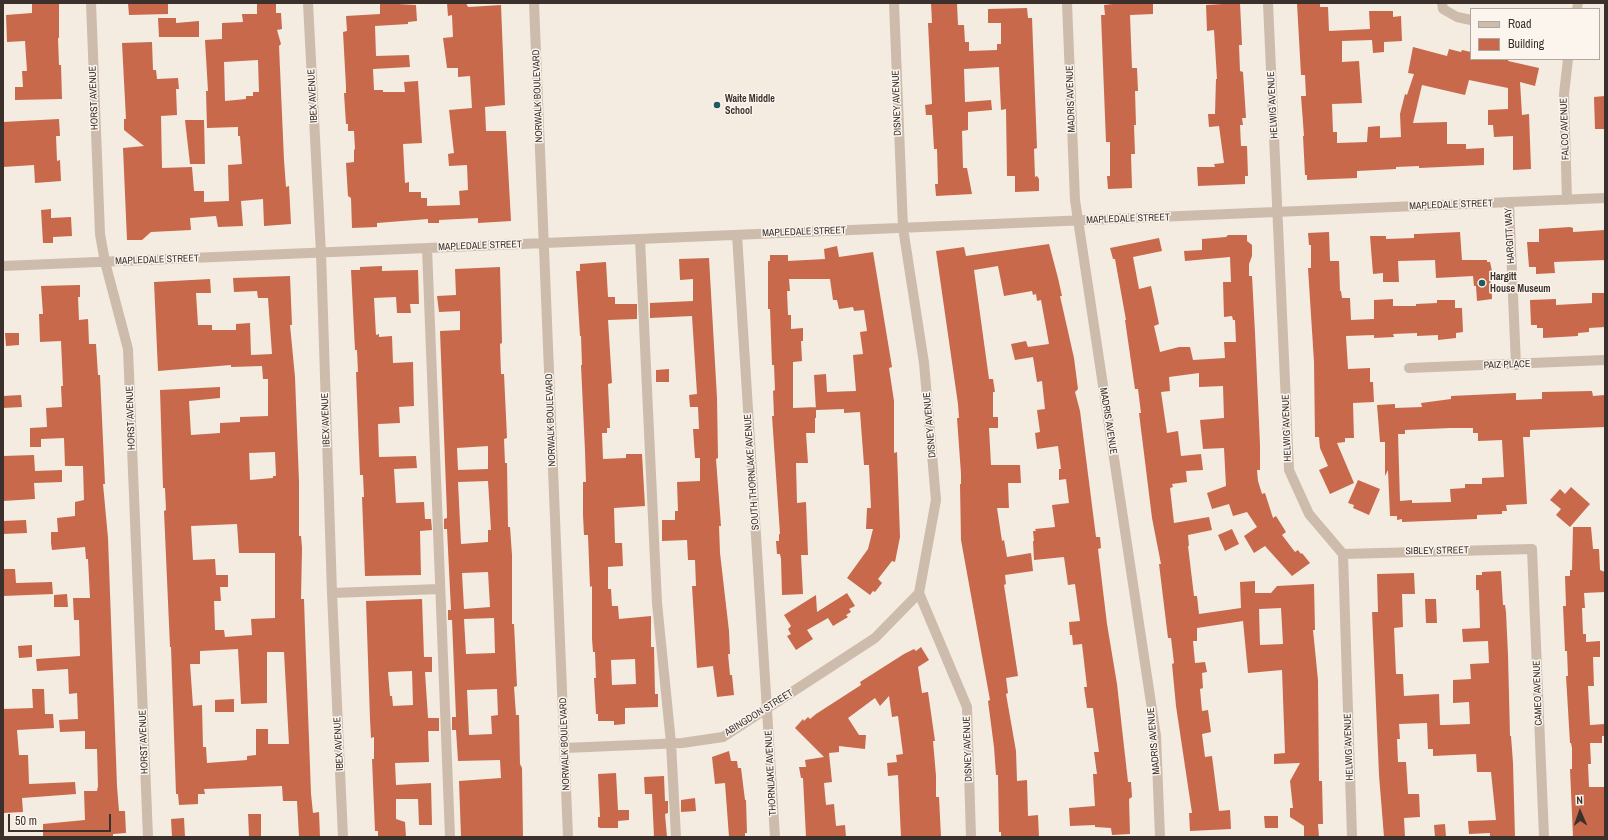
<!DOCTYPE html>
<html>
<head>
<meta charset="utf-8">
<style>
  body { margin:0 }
  #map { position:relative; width:1608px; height:840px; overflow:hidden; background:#f4ebe1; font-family:"Archivo Narrow",sans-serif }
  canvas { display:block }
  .frame { position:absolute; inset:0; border:4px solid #3b302b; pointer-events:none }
  .legend { position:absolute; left:1470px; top:8px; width:130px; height:52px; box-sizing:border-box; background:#fbf5ee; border:1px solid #aea6a0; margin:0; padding:5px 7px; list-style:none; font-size:12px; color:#3b302b }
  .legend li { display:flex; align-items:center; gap:8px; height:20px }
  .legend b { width:20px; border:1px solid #aea6a0 }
  .north { position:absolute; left:1560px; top:792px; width:40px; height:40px; -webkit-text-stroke:3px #fbf5ee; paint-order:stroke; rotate:358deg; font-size:11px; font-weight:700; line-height:16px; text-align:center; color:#3b302b }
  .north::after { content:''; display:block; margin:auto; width:14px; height:18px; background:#3b302b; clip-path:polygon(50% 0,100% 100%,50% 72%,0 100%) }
  .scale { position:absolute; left:8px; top:814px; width:103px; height:18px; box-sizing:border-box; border:2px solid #3b302b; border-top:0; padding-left:5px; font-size:12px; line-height:14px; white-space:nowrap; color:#3b302b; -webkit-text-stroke:3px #fbf5ee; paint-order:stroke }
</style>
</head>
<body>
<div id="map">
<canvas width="1608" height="840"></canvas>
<div class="frame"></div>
<ul class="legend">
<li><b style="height:5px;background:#cdbbac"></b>Road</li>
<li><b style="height:11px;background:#c8694b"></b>Building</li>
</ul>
<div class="north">N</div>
<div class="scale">50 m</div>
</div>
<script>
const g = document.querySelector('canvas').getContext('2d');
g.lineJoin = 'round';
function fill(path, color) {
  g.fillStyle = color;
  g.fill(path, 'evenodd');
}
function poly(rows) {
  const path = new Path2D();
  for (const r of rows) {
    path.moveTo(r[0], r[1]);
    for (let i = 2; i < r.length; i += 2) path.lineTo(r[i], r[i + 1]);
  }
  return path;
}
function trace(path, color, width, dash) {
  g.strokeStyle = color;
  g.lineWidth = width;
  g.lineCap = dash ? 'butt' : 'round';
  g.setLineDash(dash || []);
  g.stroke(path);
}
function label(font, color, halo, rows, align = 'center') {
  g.font = font + ' "Archivo Narrow",sans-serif';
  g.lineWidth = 3;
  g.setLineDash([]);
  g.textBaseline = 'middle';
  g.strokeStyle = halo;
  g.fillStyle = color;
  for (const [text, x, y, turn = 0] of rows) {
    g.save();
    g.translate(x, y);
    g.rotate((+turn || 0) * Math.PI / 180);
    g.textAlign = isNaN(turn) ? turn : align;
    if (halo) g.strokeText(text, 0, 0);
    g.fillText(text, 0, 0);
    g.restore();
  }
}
fill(poly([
  [32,3,59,3,59,38,58,38,59,65,61,65,62,99,15,100,15,87,23,87,22,71,27,71,25,41,7,42,6,15,32,13],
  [128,3,168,3,168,14,129,15],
  [257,3,276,3,276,13,281,13,282,29,277,30,281,44,279,46,284,160,286,187,289,186,291,224,264,226,263,199,241,201,243,226,218,227,216,216,190,218,191,230,151,232,142,240,127,240,123,148,144,146,124,130,124,119,126,119,122,43,152,42,153,70,156,70,157,79,178,78,179,89,176,89,177,115,161,116,162,168,192,167,194,191,204,191,204,202,229,201,228,165,242,164,240,136,238,136,238,127,207,128,206,91,208,91,205,40,222,39,222,23,243,22,242,14,257,14],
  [258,60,259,92,253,92,253,96,246,96,246,99,225,101,224,62],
  [380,3,416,5,417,21,408,22,408,24,375,26,376,56,409,55,410,67,373,69,374,90,383,90,383,92,405,92,404,82,418,81,422,143,403,144,405,183,409,182,409,192,421,192,421,198,427,198,427,206,460,205,459,191,468,190,467,165,449,166,448,154,454,153,449,110,472,108,470,76,458,77,458,68,447,68,443,38,453,37,452,15,448,16,447,3,466,3,468,7,501,5,505,105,485,107,486,131,506,131,511,221,478,223,478,218,439,220,439,223,428,223,428,219,377,223,377,227,352,228,351,198,348,196,346,163,354,162,354,150,355,149,354,131,348,131,348,124,346,124,344,93,346,93,346,87,343,32,347,31,346,16,380,14],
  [931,3,957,3,958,25,964,25,965,42,969,42,969,51,997,50,997,44,1001,44,1001,23,988,23,988,9,1027,8,1028,18,1032,18,1037,148,1034,149,1035,177,1037,176,1039,179,1039,191,1015,192,1015,176,1007,176,1006,109,1001,110,999,67,964,69,965,102,991,100,992,110,968,112,968,130,962,131,963,168,967,168,972,194,936,196,935,184,938,184,937,149,934,149,932,115,926,115,925,105,932,104,928,23,932,23],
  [1121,3,1153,3,1153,14,1130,15,1132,68,1137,68,1138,91,1135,91,1136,125,1134,125,1135,154,1131,154,1132,188,1108,189,1107,176,1110,176,1110,142,1106,142,1101,15,1105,15,1104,5],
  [1240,3,1242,45,1239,45,1240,71,1243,72,1246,118,1242,118,1243,125,1240,125,1241,146,1247,146,1248,176,1245,176,1245,184,1198,186,1197,167,1215,167,1214,164,1224,163,1219,126,1209,127,1208,114,1215,114,1216,79,1217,79,1214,30,1207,31,1206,5],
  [1297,3,1320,3,1320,7,1328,7,1329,31,1370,29,1369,11,1393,11,1393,17,1401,16,1402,41,1384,42,1384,52,1373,53,1372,40,1342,41,1342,62,1359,61,1362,103,1332,104,1333,132,1337,132,1337,143,1367,142,1368,127,1380,126,1380,138,1401,137,1400,114,1405,94,1407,95,1414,74,1408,73,1413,47,1447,56,1449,49,1461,52,1462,50,1471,52,1471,59,1509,59,1508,61,1539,68,1535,86,1520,82,1522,115,1529,114,1531,169,1513,170,1513,136,1494,137,1493,125,1488,125,1488,110,1508,109,1508,88,1469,80,1465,95,1422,85,1413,123,1447,122,1447,144,1466,144,1466,149,1484,148,1484,165,1419,168,1419,166,1396,167,1396,169,1357,171,1357,178,1307,180,1307,175,1305,175,1303,136,1304,136,1301,96,1306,96,1305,75,1301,75],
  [158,18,176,18,176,23,199,21,199,37,159,37],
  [1605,96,1605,129,1595,129,1594,97],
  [59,119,60,136,56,136,57,161,60,160,61,181,35,183,34,165,3,167,3,122],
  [185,120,204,120,205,164,190,164],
  [51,209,51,218,71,217,72,236,53,237,53,243,43,243,41,210],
  [1570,227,1573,228,1573,232,1605,230,1605,260,1554,262,1555,273,1536,274,1536,267,1529,267,1527,242,1539,242,1539,229],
  [1329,232,1330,261,1339,261,1340,291,1341,291,1342,298,1350,298,1351,320,1374,319,1374,300,1393,299,1393,306,1416,306,1416,304,1437,303,1437,300,1455,300,1455,308,1462,308,1463,332,1456,333,1456,338,1438,340,1438,335,1417,336,1417,333,1393,334,1394,337,1374,338,1374,335,1346,336,1348,369,1370,368,1370,382,1373,382,1374,402,1353,403,1354,438,1345,438,1345,442,1337,443,1354,483,1330,494,1319,470,1328,466,1320,448,1319,437,1315,437,1314,362,1308,268,1311,268,1311,245,1309,245,1308,233],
  [1460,232,1462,260,1487,260,1487,262,1490,262,1492,271,1496,274,1491,278,1492,299,1477,301,1476,286,1474,286,1473,276,1436,278,1435,260,1398,261,1399,282,1383,282,1383,273,1373,274,1370,236,1386,236,1386,239,1414,238,1414,234,1417,234],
  [1228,235,1247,235,1247,241,1252,245,1252,256,1249,264,1249,276,1252,276,1255,333,1260,445,1260,470,1257,470,1258,481,1262,494,1265,493,1273,518,1276,516,1286,532,1282,535,1295,552,1298,550,1301,554,1302,553,1310,563,1292,576,1265,546,1254,553,1244,536,1257,527,1247,512,1233,516,1229,504,1212,509,1207,493,1226,486,1224,448,1203,449,1200,420,1224,418,1223,386,1199,387,1199,373,1169,377,1170,391,1161,392,1167,433,1178,431,1181,456,1201,454,1203,470,1186,471,1187,482,1172,484,1173,487,1170,488,1174,523,1209,517,1212,530,1188,535,1189,546,1188,546,1194,596,1197,596,1199,614,1241,608,1240,582,1255,581,1255,593,1271,593,1277,586,1314,584,1315,630,1313,630,1318,680,1319,781,1322,781,1323,824,1318,824,1319,837,1304,837,1304,826,1290,817,1290,808,1293,808,1290,781,1300,763,1274,764,1274,754,1285,753,1282,670,1248,673,1243,621,1197,628,1197,641,1193,641,1195,663,1205,662,1207,672,1202,673,1203,688,1200,689,1202,711,1208,710,1211,732,1202,734,1205,757,1212,756,1219,811,1230,810,1231,829,1190,831,1189,813,1192,813,1176,706,1172,664,1174,663,1171,638,1168,638,1159,564,1161,564,1152,518,1139,413,1141,413,1138,389,1135,389,1125,320,1126,320,1115,259,1113,259,1110,248,1159,238,1162,251,1133,257,1139,289,1151,286,1159,324,1154,326,1160,352,1179,347,1190,347,1193,360,1225,358,1224,342,1236,342,1235,320,1233,320,1232,316,1224,317,1223,282,1231,282,1230,257,1185,261,1184,251,1202,250,1202,253,1202,239,1226,237],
  [1281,608,1283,644,1260,645,1259,609],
  [1049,244,1058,278,1062,296,1060,296,1074,358,1078,389,1075,392,1080,411,1096,537,1100,537,1101,548,1098,549,1107,624,1117,684,1128,782,1131,782,1132,797,1129,799,1130,834,1112,835,1111,828,1095,827,1095,825,1070,826,1069,808,1095,806,1093,774,1097,774,1094,752,1099,752,1093,708,1087,708,1084,687,1087,687,1082,644,1073,645,1072,635,1070,635,1069,622,1080,621,1075,584,1068,585,1064,557,1034,560,1033,541,1034,541,1033,531,1036,531,1035,529,1055,527,1052,505,1069,503,1066,479,1059,480,1059,469,1061,469,1058,446,1037,449,1035,433,1040,432,1037,410,1045,409,1042,381,1037,382,1033,357,1015,360,1011,344,1026,341,1028,347,1049,344,1041,300,1037,301,1036,294,1033,295,1032,291,1004,296,998,266,974,270,989,379,993,379,995,392,993,392,993,417,998,417,998,428,989,428,991,465,1020,465,1021,483,1008,483,1009,508,997,508,1002,541,1004,540,1007,557,1031,553,1033,571,1005,575,1006,584,1004,585,1018,676,1006,678,1008,693,1006,694,1016,751,1017,781,1027,780,1028,816,1038,815,1039,837,1001,837,1001,832,999,832,998,775,996,775,994,747,988,701,990,700,961,540,960,484,961,484,961,474,957,418,959,418,958,404,936,251,964,247,966,256],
  [837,246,839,257,873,252,892,367,889,368,894,401,894,453,897,452,900,537,895,562,892,561,878,579,882,583,875,592,873,591,870,595,847,578,868,549,873,529,866,529,867,508,871,508,869,465,864,465,860,412,844,413,844,409,816,410,814,375,826,374,827,392,856,391,853,355,863,354,860,332,867,331,864,310,854,311,853,307,839,309,837,300,833,300,830,279,789,279,790,291,787,291,788,315,791,315,791,329,803,328,803,341,801,341,802,361,793,362,793,408,816,407,816,418,815,418,815,433,806,433,808,463,796,463,797,503,806,502,808,555,801,555,803,594,782,595,781,559,780,554,777,554,776,541,779,541,779,534,780,534,772,416,774,416,773,391,775,390,774,365,772,365,770,309,768,309,768,261,770,261,770,255,788,255,788,261,825,259,824,249],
  [709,258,717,398,718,458,716,459,721,526,719,526,720,553,729,631,730,654,728,654,730,675,732,675,734,695,717,697,713,666,697,668,692,586,696,586,695,560,688,560,687,540,662,541,662,520,675,520,675,511,678,511,677,482,700,481,700,458,695,458,693,429,699,429,698,407,690,407,689,395,697,394,692,316,650,318,650,303,693,301,693,279,680,280,679,259],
  [606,262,608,297,615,297,615,304,637,304,637,319,608,320,612,383,608,384,610,428,607,428,607,433,602,433,603,459,626,458,626,454,642,454,645,506,614,508,615,543,622,543,623,566,608,567,608,589,611,589,612,606,618,606,619,619,651,616,651,647,654,647,655,694,658,694,658,707,625,708,625,724,614,725,614,721,598,721,598,714,596,714,594,678,596,678,595,652,593,652,592,639,592,586,590,587,588,535,584,535,583,515,583,482,586,482,585,451,581,365,582,365,581,336,580,336,576,271,580,271,580,264],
  [635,659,636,684,612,685,611,660],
  [382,266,382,271,418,270,419,304,410,304,411,313,397,313,396,297,374,298,376,335,379,334,379,337,392,336,393,363,413,362,414,406,399,407,400,423,378,424,379,457,416,456,417,468,394,469,396,503,424,502,425,519,431,519,432,530,420,531,421,575,365,576,362,497,364,497,363,475,360,475,356,372,358,372,357,350,355,350,351,270,360,270,360,267],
  [500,267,502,343,500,344,501,374,504,374,507,438,504,439,505,463,507,463,508,527,510,527,512,555,512,624,514,624,517,686,514,687,516,715,519,715,520,764,522,768,523,837,461,837,459,781,501,778,500,760,458,761,456,730,452,730,452,717,456,717,452,620,448,620,448,610,451,610,447,529,444,529,444,519,447,518,447,514,440,331,460,330,460,311,439,312,437,296,456,295,455,269],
  [488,446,488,469,458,470,457,448],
  [488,481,491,530,488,530,488,542,461,544,458,482],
  [488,572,490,607,464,609,462,573],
  [494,618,495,653,466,654,464,619],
  [497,689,498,715,491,716,492,734,469,735,467,690],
  [290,276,292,325,290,325,295,377,299,482,299,536,301,536,302,548,301,599,304,599,305,630,311,794,313,813,319,812,320,837,299,837,297,801,283,801,282,786,204,789,205,794,198,794,198,804,179,805,178,794,176,794,171,647,170,647,164,511,166,510,165,488,163,488,160,390,220,387,220,398,189,401,191,435,220,433,220,423,240,422,240,417,268,416,268,379,263,379,262,366,231,367,231,365,158,371,154,282,210,279,211,293,196,293,198,325,212,325,212,330,236,330,236,324,250,323,251,355,272,354,268,298,258,298,257,291,234,292,233,278],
  [275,452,276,476,273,476,273,478,250,480,249,453],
  [237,524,239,553,275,553,275,618,251,619,252,635,225,637,224,630,215,630,214,601,221,601,220,587,228,587,228,575,216,575,215,559,193,560,191,526],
  [238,649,241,704,267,703,267,652,284,652,289,744,268,744,268,729,256,729,256,755,247,756,247,760,207,763,206,747,203,747,202,705,193,706,190,664,200,664,200,651],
  [78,285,80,285,80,297,78,297,79,320,88,319,89,344,96,344,98,375,100,375,105,484,103,484,108,538,117,786,119,811,125,811,126,833,113,834,113,837,43,837,43,824,85,820,84,791,97,791,98,786,97,749,85,749,85,731,60,732,59,720,78,719,77,693,69,694,68,669,37,671,36,659,80,656,79,620,74,620,73,598,90,598,88,559,86,559,85,547,52,550,51,543,51,532,58,532,57,518,75,516,75,502,84,500,83,466,65,466,64,438,41,439,41,447,30,447,30,428,47,427,46,408,62,407,61,386,63,386,61,341,40,342,39,314,43,314,41,286],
  [1592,293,1605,293,1605,327,1589,328,1589,332,1578,333,1578,336,1543,338,1543,328,1537,328,1537,325,1531,325,1530,300,1556,299,1556,305,1592,303],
  [5,333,19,333,19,345,6,346],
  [669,369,669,382,656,382,656,370],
  [1592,391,1593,396,1605,395,1605,427,1530,430,1530,437,1523,437,1527,504,1506,505,1507,511,1502,511,1502,514,1477,515,1477,519,1402,522,1402,519,1397,520,1397,516,1390,516,1388,470,1385,476,1385,442,1380,442,1377,405,1395,404,1395,408,1422,407,1421,403,1451,399,1451,396,1516,393,1516,400,1542,399,1542,392],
  [1450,428,1473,428,1473,433,1478,433,1478,441,1502,440,1504,477,1482,478,1482,484,1465,484,1465,488,1450,489,1451,502,1412,503,1412,500,1400,501,1398,434,1405,434,1405,430],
  [21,395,22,407,3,408,3,396],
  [34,455,35,471,62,470,62,482,34,483,35,499,3,501,3,456],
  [1358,480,1380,489,1369,515,1353,508,1354,505,1348,503],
  [1571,487,1590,504,1570,527,1556,515,1561,509,1550,500,1560,489,1565,494],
  [26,520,27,533,3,534,3,521],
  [1573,527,1591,527,1593,549,1599,549,1600,570,1605,572,1605,592,1584,593,1585,608,1582,608,1583,634,1586,634,1586,642,1600,641,1600,657,1593,657,1594,686,1588,686,1590,725,1605,724,1605,736,1602,736,1602,743,1590,743,1591,764,1588,764,1589,787,1605,787,1605,837,1573,837,1570,769,1572,769,1572,748,1571,743,1570,743,1566,676,1568,676,1567,651,1565,651,1563,606,1566,606,1565,576,1570,576,1570,570,1572,570],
  [1232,529,1239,544,1225,551,1218,535],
  [3,569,15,569,16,583,52,582,53,594,3,596],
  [1501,571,1503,605,1505,605,1506,612,1508,655,1510,736,1511,736,1513,763,1515,837,1490,837,1490,833,1469,834,1468,821,1496,820,1491,772,1477,772,1476,754,1433,756,1433,749,1428,749,1427,723,1399,724,1400,739,1397,739,1398,762,1406,762,1408,794,1419,794,1420,817,1404,818,1405,837,1384,837,1379,775,1372,612,1378,612,1377,574,1414,573,1415,594,1402,594,1403,627,1394,628,1396,674,1403,674,1404,696,1439,694,1440,725,1444,725,1470,724,1469,702,1453,703,1453,680,1471,679,1470,664,1489,663,1488,641,1463,642,1462,629,1480,628,1479,590,1476,590,1476,575,1482,575,1482,572],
  [847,593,855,606,849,609,851,612,846,615,848,617,833,626,828,618,807,630,813,639,796,650,787,636,791,634,788,629,791,626,784,615,816,595,817,612],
  [67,594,68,607,54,607,54,595],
  [422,599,424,657,432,657,432,672,425,672,428,718,439,718,439,731,428,731,429,762,395,763,396,785,431,783,432,825,419,825,418,799,396,799,396,819,405,822,406,837,378,837,378,831,375,831,372,759,374,759,374,737,371,738,370,719,366,601],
  [412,671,413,705,393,706,392,696,390,696,388,672],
  [1425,599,1436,599,1437,623,1426,623],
  [32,645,32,657,19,658,18,646],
  [921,647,929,660,918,667,922,693,928,692,935,741,933,741,936,776,936,797,939,797,941,837,901,837,898,775,888,776,887,763,897,762,896,755,903,754,898,716,892,717,889,696,880,706,875,698,848,718,859,735,866,735,865,749,839,746,839,752,829,753,832,782,824,783,826,805,834,804,836,826,845,825,846,837,806,837,803,778,801,778,799,767,806,767,805,760,824,757,795,728,803,719,804,721,808,717,810,719,816,714,861,685,860,682,904,654,914,649,916,651],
  [32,689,44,689,45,714,53,714,54,728,17,730,19,755,28,755,29,784,75,782,76,794,22,798,23,812,3,813,3,709,33,708],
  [234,699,234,712,215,712,215,700],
  [729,751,731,761,737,761,738,768,741,768,745,800,746,800,747,833,745,833,745,837,729,837,725,783,715,784,712,757],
  [616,773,618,810,629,810,629,820,618,821,618,828,600,828,598,827,598,817,600,817,598,774],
  [664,776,665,801,668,801,668,813,665,814,667,837,654,837,652,794,645,794,644,777],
  [695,798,696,811,681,812,681,800],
  [248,814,261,814,261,837,249,837],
  [1264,816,1278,816,1278,828,1265,828],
  [184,818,185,837,172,837,171,819],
  [1445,824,1446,837,1435,837,1434,825]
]), '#c8694b');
trace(poly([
  [91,3,100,234,105,262,128,349,148,837],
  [308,3,321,253,332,593,343,837],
  [534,3,568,837],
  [894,3,903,228,924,363,936,500,919,593,967,707,971,837],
  [1067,3,1075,200,1156,736,1160,837],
  [1268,3,1289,470,1309,514,1343,554,1352,837],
  [1442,3,1443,9,1457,17,1471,20],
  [1577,9,1578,3],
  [1567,200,1564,94,1568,59],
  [1509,203,1516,365],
  [737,235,775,837],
  [640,239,657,603,671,743,676,837],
  [427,248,450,837],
  [3,266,1605,198],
  [1409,368,1605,360],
  [1343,554,1532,549,1544,837],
  [332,593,440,589],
  [565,748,682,743,723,737,875,638,919,593]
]), '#cdbbac', 10);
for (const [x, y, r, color] of [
  [717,105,4,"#1f5a5e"],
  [1482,283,4,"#1f5a5e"]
]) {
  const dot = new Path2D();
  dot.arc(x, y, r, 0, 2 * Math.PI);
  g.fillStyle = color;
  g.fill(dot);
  trace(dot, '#fbf5ee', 1.5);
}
label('10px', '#3b302b', '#fbf5ee', [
  ["IBEX AVENUE",313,96,-93],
  ["NORWALK BOULEVARD",538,96,-92],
  ["HORST AVENUE",94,98,-92],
  ["MADRIS AVENUE",1071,99,-92],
  ["DISNEY AVENUE",897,103,-92],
  ["HELWIG AVENUE",1273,105,-93],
  ["FALCO AVENUE",1565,129,-92],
  ["MAPLEDALE STREET",1451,205,-2],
  ["MAPLEDALE STREET",1128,219,-2],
  ["MAPLEDALE STREET",804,232,-2],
  ["HARGITT WAY",1510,236,-93],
  ["MAPLEDALE STREET",480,246,-2],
  ["MAPLEDALE STREET",157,260,-2],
  ["PAIZ PLACE",1507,365,-2],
  ["HORST AVENUE",131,418,-92],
  ["IBEX AVENUE",326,420,-92],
  ["NORWALK BOULEVARD",551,420,-92],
  ["MADRIS AVENUE",1108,421,81],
  ["DISNEY AVENUE",930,425,-95],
  ["HELWIG AVENUE",1287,428,-92],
  ["SOUTH THORNLAKE AVENUE",752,472,-94],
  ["SIBLEY STREET",1437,551,-1],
  ["CAMEO AVENUE",1538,693,-92],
  ["ABINGDON STREET",759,713,-32],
  ["MADRIS AVENUE",1154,741,-95],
  ["HORST AVENUE",144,742,-92],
  ["IBEX AVENUE",339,744,-93],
  ["NORWALK BOULEVARD",565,744,-92],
  ["HELWIG AVENUE",1349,747,-92],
  ["DISNEY AVENUE",968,749,-92],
  ["THORNLAKE AVENUE",771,773,-93]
]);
label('bold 10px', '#3b302b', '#fbf5ee', [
  ["Waite Middle",725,99],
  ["School",725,111],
  ["Hargitt",1490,277],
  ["House Museum",1490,289]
], 'left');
</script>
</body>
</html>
